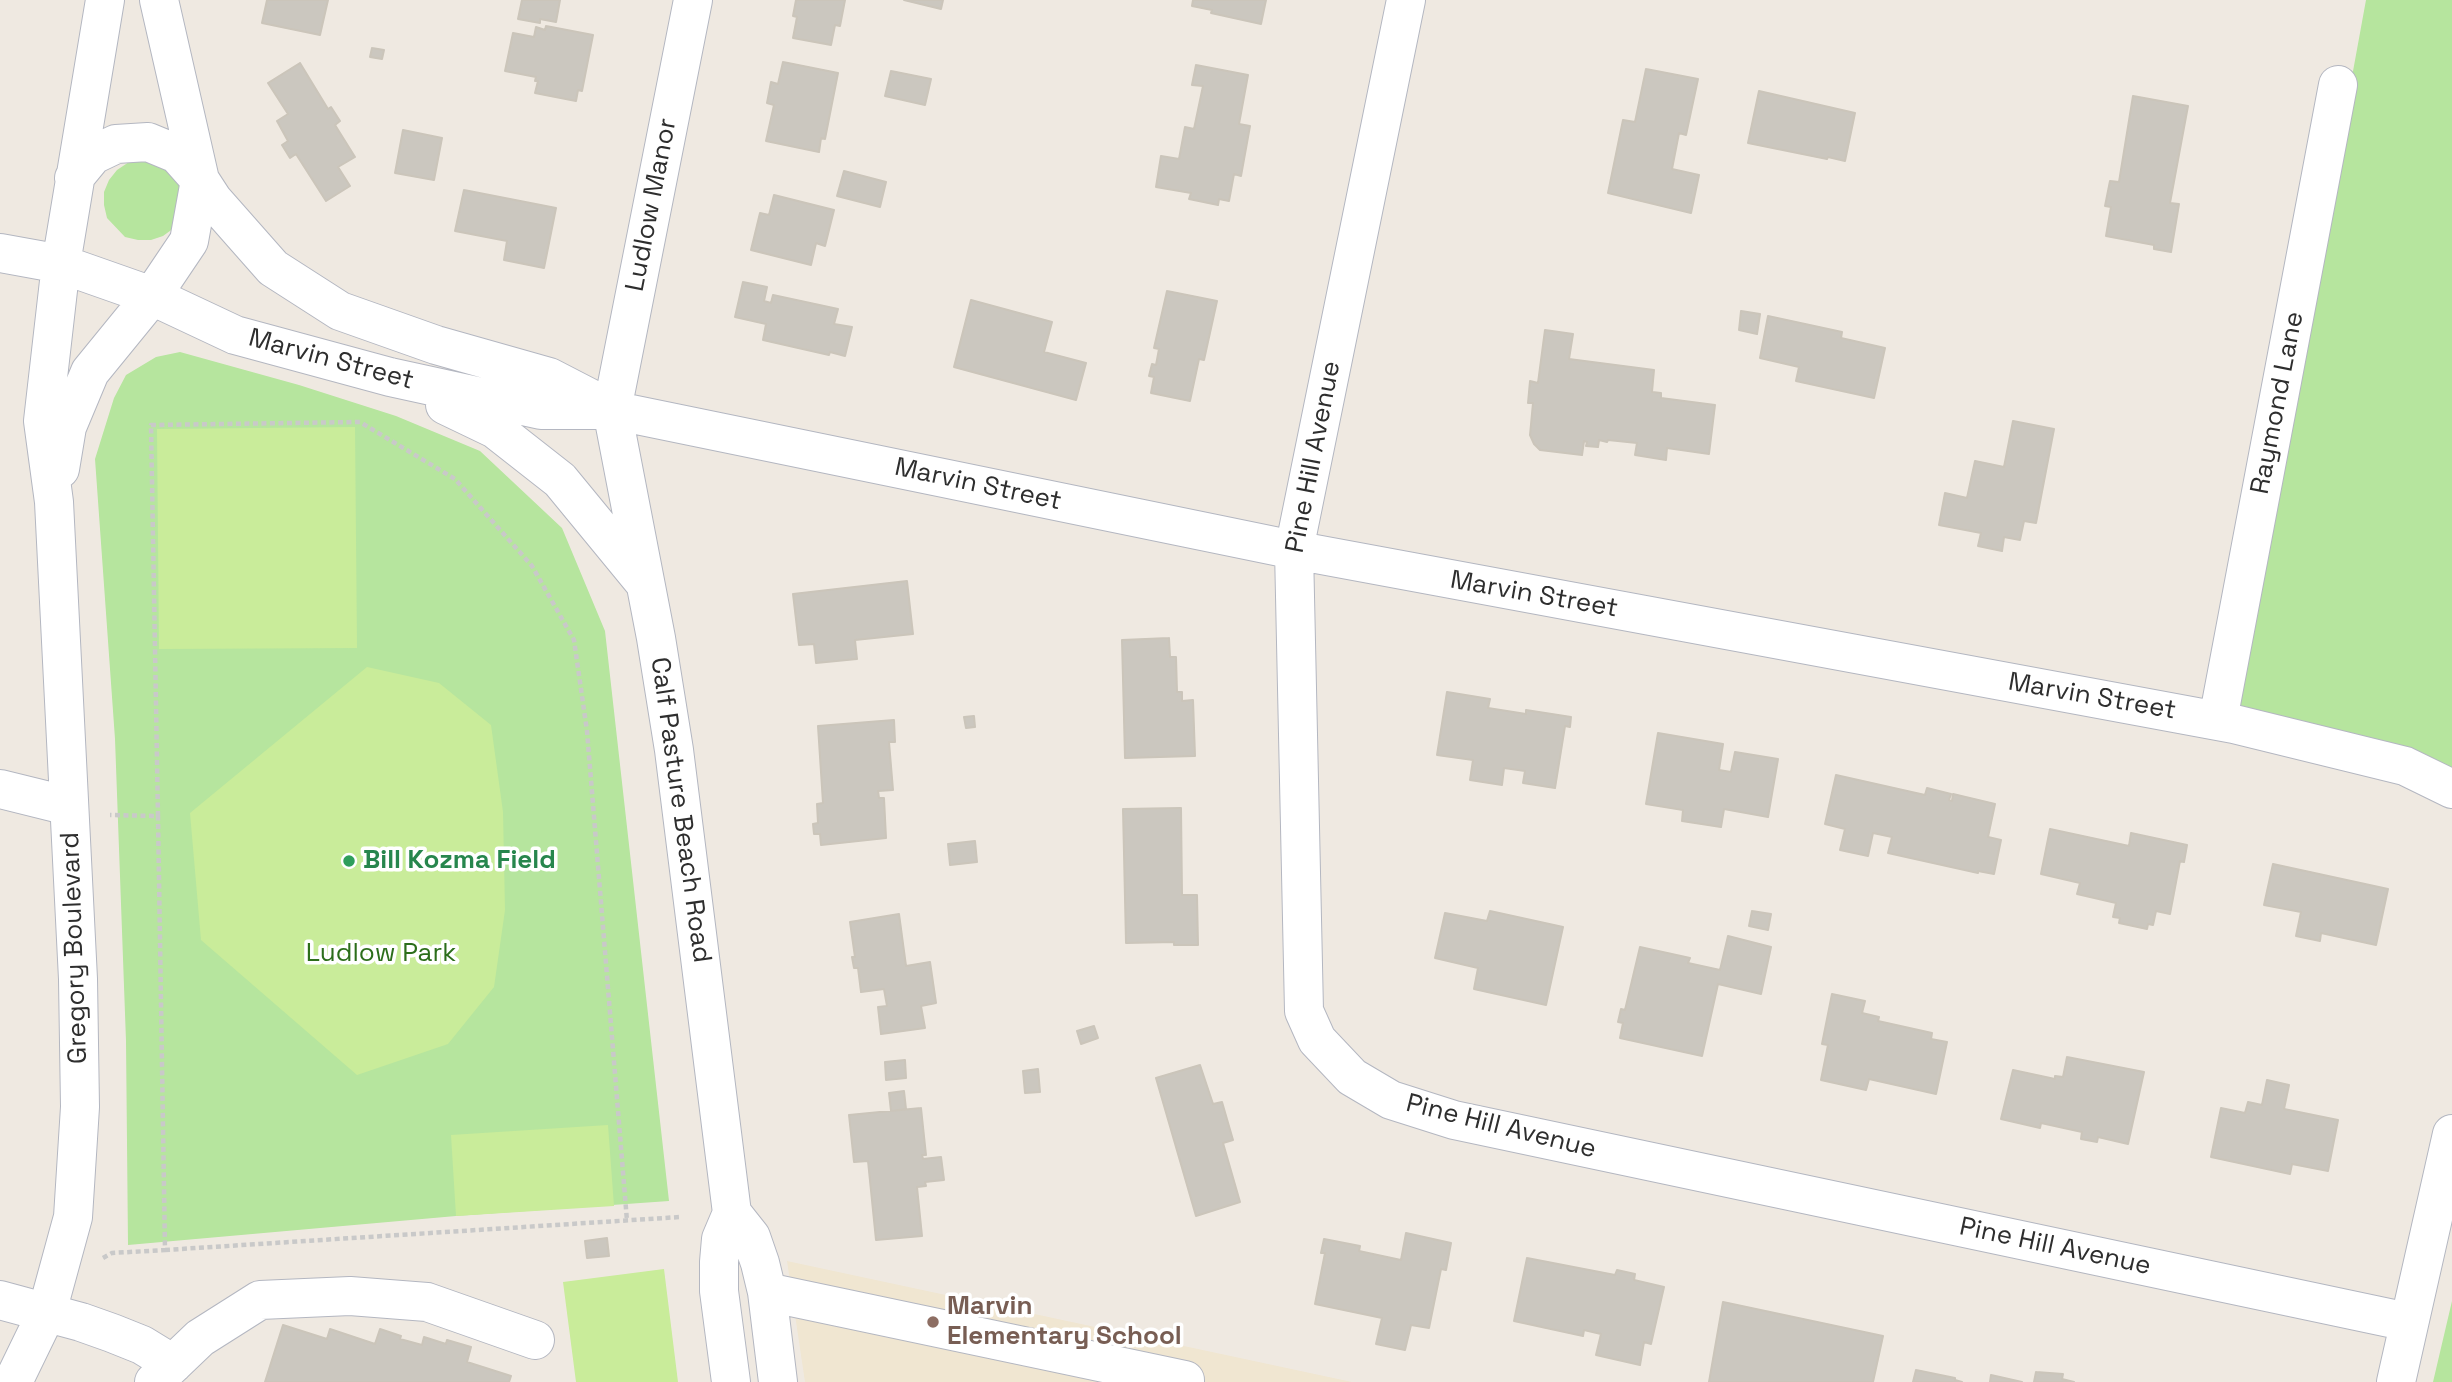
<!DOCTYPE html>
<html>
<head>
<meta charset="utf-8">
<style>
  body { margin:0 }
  canvas { display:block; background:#efe9e1 }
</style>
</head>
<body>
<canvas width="2452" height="1382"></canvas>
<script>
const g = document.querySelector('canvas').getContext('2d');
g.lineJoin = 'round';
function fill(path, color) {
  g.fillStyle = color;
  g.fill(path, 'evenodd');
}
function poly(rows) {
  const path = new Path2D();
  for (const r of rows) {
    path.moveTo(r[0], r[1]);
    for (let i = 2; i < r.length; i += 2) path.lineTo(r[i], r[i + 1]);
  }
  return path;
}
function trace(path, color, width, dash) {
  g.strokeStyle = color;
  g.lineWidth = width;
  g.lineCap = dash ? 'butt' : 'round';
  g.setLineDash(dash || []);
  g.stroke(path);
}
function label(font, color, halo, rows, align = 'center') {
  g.font = font + ' "Space Grotesk",sans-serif';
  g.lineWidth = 7;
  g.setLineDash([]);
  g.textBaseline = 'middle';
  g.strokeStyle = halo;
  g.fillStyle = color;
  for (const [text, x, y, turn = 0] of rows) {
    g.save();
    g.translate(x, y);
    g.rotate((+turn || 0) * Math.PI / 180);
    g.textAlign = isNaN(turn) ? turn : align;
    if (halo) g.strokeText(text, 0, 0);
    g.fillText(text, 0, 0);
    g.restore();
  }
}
fill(poly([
  [787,1261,1352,1382,805,1382]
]), '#f0e6d1');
fill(poly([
  [2366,0,2452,0,2452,773,2234,723],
  [142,160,168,168,183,190,174,228,163,236,151,240,138,240,125,237,107,218,104,205,104,192,109,180,117,170,129,162],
  [180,352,299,385,396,416,480,451,562,528,605,631,669,1201,456,1216,128,1245,126,1041,115,739,95,459,114,398,126,375,156,357],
  [2452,1301,2452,1382,2433,1382]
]), '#b6e59e');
fill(poly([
  [355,427,357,648,159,649,157,429],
  [367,667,439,683,491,725,503,812,505,910,494,987,448,1044,357,1075,201,940,190,813],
  [608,1125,614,1206,456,1216,451,1135],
  [664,1269,678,1382,576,1382,563,1282]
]), '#c9ec9a');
const building = poly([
  [267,0,328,0,320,35,262,23,267,0],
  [522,0,560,0,556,22,540,19,540,23,518,19,522,0],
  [796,0,845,0,840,26,835,25,831,45,793,38,797,17,793,16,796,0],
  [904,0,943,0,941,9,904,0],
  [1193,0,1266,0,1261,24,1211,13,1212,10,1192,6,1193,0],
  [546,26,593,35,582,91,578,90,576,101,535,93,538,81,535,81,536,77,505,71,513,33,534,37,536,27,545,30,546,26],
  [372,48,384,50,382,59,370,57,372,48],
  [783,62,838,73,825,139,821,138,819,152,766,141,774,105,767,103,771,82,778,84,783,62],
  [300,63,328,109,331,107,340,121,335,125,355,157,338,167,350,186,326,201,296,154,290,158,282,145,288,141,277,121,288,114,268,83,300,63],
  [1196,65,1248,75,1239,124,1250,126,1241,176,1234,174,1229,201,1219,199,1218,205,1189,199,1191,193,1156,187,1161,156,1179,159,1185,127,1194,129,1203,86,1192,85,1196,65],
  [1646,69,1698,79,1686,135,1679,133,1672,169,1699,175,1691,213,1608,193,1623,120,1635,122,1646,69],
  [891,71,931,79,925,105,885,96,891,71],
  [1759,91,1855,113,1845,161,1828,157,1827,159,1748,143,1759,91],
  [2133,96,2188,106,2170,203,2179,204,2171,252,2154,249,2154,245,2106,236,2111,207,2105,206,2110,181,2119,182,2133,96],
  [403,130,442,138,434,180,395,173,403,130],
  [844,171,886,182,880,207,837,196,844,171],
  [464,190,556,208,544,268,504,260,507,241,455,231,464,190],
  [774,195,834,210,825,246,816,243,811,265,751,250,760,213,769,215,774,195],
  [743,282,767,287,764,301,771,303,773,295,838,309,834,324,852,327,845,356,830,352,829,355,763,340,766,324,735,317,743,282],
  [1167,291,1217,301,1204,360,1199,359,1190,401,1151,393,1154,377,1149,376,1152,364,1156,365,1159,349,1154,348,1167,291],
  [971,300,1052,322,1044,352,1086,363,1076,400,954,367,971,300],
  [1741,311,1760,314,1757,334,1739,330,1741,311],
  [1768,316,1842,332,1841,338,1885,348,1874,398,1796,381,1799,367,1760,358,1768,316],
  [1545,330,1573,334,1569,359,1654,370,1652,392,1661,393,1661,398,1715,405,1709,454,1667,448,1666,460,1635,455,1637,443,1608,440,1607,442,1599,440,1598,447,1586,446,1587,442,1584,441,1582,455,1540,450,1534,444,1530,435,1533,403,1528,403,1530,381,1538,383,1545,330],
  [2013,421,2054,429,2036,523,2024,521,2020,540,2004,537,2002,551,1978,546,1981,533,1939,525,1945,493,1967,498,1975,461,2004,467,2013,421],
  [907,581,913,634,855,640,857,659,816,663,814,644,799,645,793,594,907,581],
  [1169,638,1170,657,1176,657,1177,692,1182,692,1182,701,1193,700,1195,756,1125,758,1122,640,1169,638],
  [1447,692,1490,699,1488,708,1526,714,1526,710,1571,717,1570,727,1565,726,1555,788,1523,783,1525,771,1504,768,1502,785,1470,780,1473,760,1437,755,1447,692],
  [974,716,975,727,966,728,964,717,974,716],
  [894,720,895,742,889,742,893,790,878,791,879,798,884,798,886,838,821,845,820,834,814,834,813,824,818,823,817,804,823,803,818,726,894,720],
  [1658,733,1723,744,1719,770,1731,772,1735,752,1778,759,1768,817,1724,809,1721,827,1682,821,1683,810,1646,804,1658,733],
  [1836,775,1925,795,1927,788,1951,794,1949,800,1952,801,1953,794,1995,804,1988,837,2001,840,1994,874,1978,871,1978,873,1888,853,1892,837,1873,833,1868,856,1840,850,1845,829,1825,824,1836,775],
  [1181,808,1182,895,1197,895,1198,945,1174,945,1174,942,1126,943,1123,809,1181,808],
  [2050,829,2129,846,2131,833,2187,845,2184,862,2180,861,2170,914,2156,911,2153,925,2148,924,2147,929,2119,923,2120,918,2113,917,2116,903,2077,894,2080,883,2041,874,2050,829],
  [975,841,977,862,950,865,948,844,975,841],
  [2273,864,2388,889,2376,945,2321,933,2320,941,2296,936,2301,912,2264,905,2273,864],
  [1490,911,1563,927,1546,1005,1474,989,1478,968,1435,958,1445,913,1487,921,1490,911],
  [1752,911,1771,914,1768,930,1749,926,1752,911],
  [899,914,906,966,930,962,936,1003,921,1006,925,1028,881,1034,878,1007,887,1006,884,989,861,992,858,968,854,968,852,957,855,957,850,922,899,914],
  [1728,936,1771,947,1761,994,1718,984,1702,1056,1620,1038,1623,1023,1618,1022,1621,1009,1625,1010,1640,947,1690,958,1688,963,1720,970,1728,936],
  [1832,994,1865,1001,1862,1013,1879,1017,1878,1021,1932,1033,1931,1039,1947,1042,1936,1094,1869,1079,1866,1090,1821,1080,1828,1045,1822,1044,1832,994],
  [1094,1026,1098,1038,1081,1044,1077,1031,1094,1026],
  [2067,1057,2144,1072,2128,1144,2098,1137,2097,1142,2081,1139,2082,1132,2041,1123,2040,1128,2001,1119,2013,1070,2055,1079,2055,1076,2063,1077,2067,1057],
  [905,1060,906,1078,886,1080,885,1062,905,1060],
  [1200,1065,1213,1104,1222,1102,1233,1140,1223,1143,1240,1202,1196,1216,1156,1078,1200,1065],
  [1038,1069,1040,1092,1025,1093,1023,1071,1038,1069],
  [2267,1080,2289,1085,2284,1109,2338,1120,2328,1171,2292,1164,2290,1174,2211,1157,2221,1108,2245,1113,2248,1102,2262,1105,2267,1080],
  [904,1091,906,1109,891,1111,889,1093,904,1091],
  [921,1108,926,1155,922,1155,923,1159,941,1157,944,1180,925,1182,926,1186,917,1187,922,1236,876,1240,868,1161,854,1162,849,1115,921,1108],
  [1406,1233,1451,1243,1446,1270,1441,1269,1429,1328,1411,1325,1405,1350,1376,1344,1382,1318,1315,1304,1325,1253,1321,1253,1324,1239,1360,1246,1359,1251,1401,1260,1406,1233],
  [607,1238,609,1256,587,1258,585,1241,607,1238],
  [1527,1258,1615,1275,1617,1270,1635,1274,1634,1280,1664,1287,1651,1344,1644,1342,1640,1365,1596,1355,1601,1334,1584,1330,1583,1336,1514,1321,1527,1258],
  [1723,1302,1883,1336,1873,1382,1709,1382,1723,1302],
  [283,1325,327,1339,330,1329,375,1344,380,1329,401,1336,400,1339,422,1345,424,1337,446,1344,447,1340,471,1347,467,1362,511,1376,509,1382,265,1382,283,1325],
  [1916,1370,1955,1378,1955,1380,1962,1382,1913,1382,1916,1370],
  [2036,1372,2063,1374,2062,1379,2074,1382,2034,1382,2036,1372],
  [1991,1375,2022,1382,1990,1382,1991,1375]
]);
fill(building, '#cbc7bf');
trace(building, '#cbc5ba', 2);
const minor = poly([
  [693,0,612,410,656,638,674,750,732,1213,721,1239,719,1262,719,1291,731,1382],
  [1406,0,1294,550,1304,1011,1317,1040,1352,1077,1391,1100,1454,1120,2408,1322],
  [74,178,93,155,116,144,148,142,177,154,200,180,213,200,273,268,340,311,436,345,549,377,607,407],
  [0,253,61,264,152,296,235,335,390,377,541,410,612,410,1294,550,2234,724,2405,766,2452,789],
  [445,405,495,429,560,480,643,581],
  [60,469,67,427,90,372,152,296,189,241,200,180,159,0],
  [2218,720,2338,85],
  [0,789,69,806],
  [732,1213,751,1237,760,1263,767,1292,778,1382],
  [767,1292,1185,1380,1185,1382],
  [0,1300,81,1322,112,1333,142,1345,173,1364],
  [13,1382,47,1312,73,1217,80,1107,78,979,54,502,43,421,61,264,105,0],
  [154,1382,200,1338,260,1300,350,1296,427,1302,535,1340],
  [2396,1382,2452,1134]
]);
trace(minor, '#b4b7c1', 40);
trace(poly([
  [158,816,151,425,360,422,455,479,532,566,574,640,587,731,627,1221],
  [165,1250,680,1217],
  [103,1258,112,1253,165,1250,158,816,110,815]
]), '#c9c9c9', 4.5, [5, 3.5]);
trace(minor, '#fff', 38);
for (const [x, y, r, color] of [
  [349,861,7,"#2e9e5b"],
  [933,1322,7,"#8d6e63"]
]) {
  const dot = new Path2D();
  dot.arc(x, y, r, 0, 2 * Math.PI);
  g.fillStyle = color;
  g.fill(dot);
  trace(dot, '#fff', 2.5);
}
label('26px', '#2e2e2e', '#fff', [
  ["Ludlow Manor",652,205,-79],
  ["Marvin Street",331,360,15],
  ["Raymond Lane",2278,403,-79],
  ["Pine Hill Avenue",1314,457,-79],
  ["Marvin Street",978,485,12],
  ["Marvin Street",1534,595,10],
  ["Marvin Street",2092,697,10],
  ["Calf Pasture Beach Road",680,810,82],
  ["Gregory Boulevard",75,948,-92],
  ["Pine Hill Avenue",1501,1127,14],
  ["Pine Hill Avenue",2055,1247,12]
]);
label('bold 26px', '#27864d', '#fff', [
  ["Bill Kozma Field",363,861]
], 'left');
label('26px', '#2c6e1b', '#fff', [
  ["Ludlow Park",381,954]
]);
label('bold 26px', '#785e54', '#fff', [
  ["Marvin",947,1307],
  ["Elementary School",947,1337]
], 'left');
</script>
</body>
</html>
